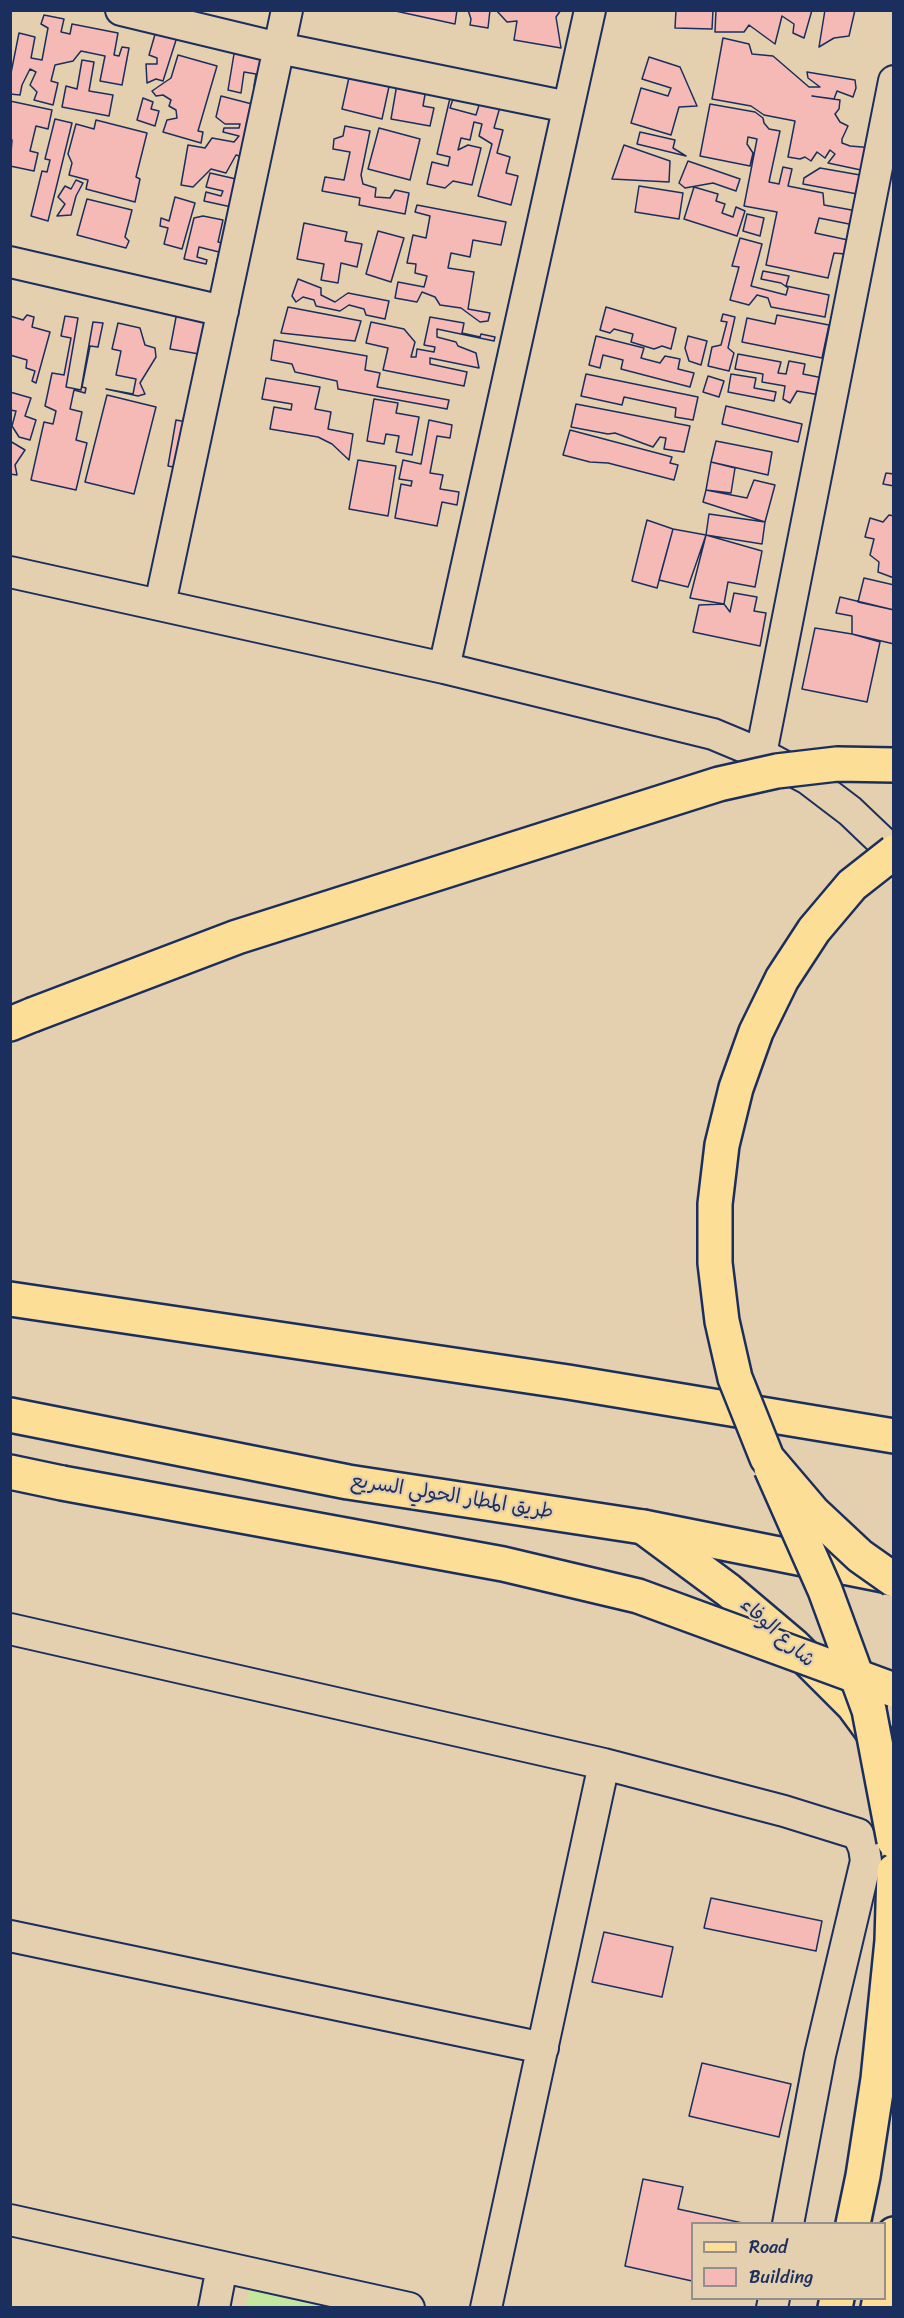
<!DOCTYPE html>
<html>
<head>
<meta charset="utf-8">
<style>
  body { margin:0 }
  #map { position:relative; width:904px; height:2318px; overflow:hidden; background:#e4cfae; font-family:Sriracha,sans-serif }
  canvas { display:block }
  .frame { position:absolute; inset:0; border:12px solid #1b2f5e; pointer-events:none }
  .legend { position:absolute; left:691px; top:2222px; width:195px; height:78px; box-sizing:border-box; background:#e4cfae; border:2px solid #948f8e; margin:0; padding:8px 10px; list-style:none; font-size:18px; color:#1b2f5e }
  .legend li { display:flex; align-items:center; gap:12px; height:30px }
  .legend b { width:30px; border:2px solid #948f8e }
</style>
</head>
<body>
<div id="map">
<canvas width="904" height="2318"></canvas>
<div class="frame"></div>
<ul class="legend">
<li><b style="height:8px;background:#fdde96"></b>Road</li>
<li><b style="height:16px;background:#f6bab6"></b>Building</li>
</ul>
</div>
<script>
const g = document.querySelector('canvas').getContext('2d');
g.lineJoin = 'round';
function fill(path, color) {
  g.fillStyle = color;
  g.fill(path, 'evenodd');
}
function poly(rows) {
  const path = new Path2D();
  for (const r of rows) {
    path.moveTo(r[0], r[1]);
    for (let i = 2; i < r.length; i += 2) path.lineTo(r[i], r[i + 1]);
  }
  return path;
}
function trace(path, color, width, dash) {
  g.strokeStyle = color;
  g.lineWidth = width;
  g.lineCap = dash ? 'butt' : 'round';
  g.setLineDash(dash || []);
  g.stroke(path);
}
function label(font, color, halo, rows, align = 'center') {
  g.font = font + ' Sriracha,"Playpen Sans Arabic",sans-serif';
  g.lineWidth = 4.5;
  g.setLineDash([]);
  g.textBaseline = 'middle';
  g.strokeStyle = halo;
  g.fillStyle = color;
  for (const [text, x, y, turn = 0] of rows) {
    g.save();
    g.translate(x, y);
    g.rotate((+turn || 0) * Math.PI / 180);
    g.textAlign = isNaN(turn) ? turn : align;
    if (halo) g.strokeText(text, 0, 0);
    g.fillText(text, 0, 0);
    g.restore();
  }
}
fill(poly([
  [252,2279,372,2308,245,2308]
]), '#c4e69f');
const building = poly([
  [391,10,457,10,455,24,391,10],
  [468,10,490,10,488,28,470,25,471,19,468,10],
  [496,10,561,10,556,17,561,48,514,40,517,21,507,22,496,10],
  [676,10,713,10,712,29,675,28,676,10],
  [716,10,812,10,804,38,793,33,794,24,782,16,775,44,749,25,744,32,715,32,716,10],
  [825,10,855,10,849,36,834,38,819,47,825,10],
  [44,15,64,19,61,32,70,34,72,24,118,33,114,55,119,56,122,47,129,48,122,85,100,81,105,56,81,51,73,61,55,65,51,81,58,83,53,105,34,100,37,92,30,85,36,72,30,69,22,85,20,95,10,94,10,78,19,33,35,37,31,58,42,60,48,28,41,24,44,15],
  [156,31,177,37,163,81,156,79,147,83,146,64,157,64,157,58,149,55,156,31],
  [723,38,749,44,752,54,773,56,809,87,820,87,808,78,807,72,855,80,856,88,853,97,837,91,834,99,812,96,840,100,839,109,835,114,840,122,848,126,842,139,842,143,850,146,874,148,863,162,861,170,828,163,835,154,830,150,825,158,817,152,811,161,805,157,800,159,788,157,795,121,764,115,751,106,712,99,723,38],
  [235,48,285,55,261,90,254,86,256,74,244,72,241,93,228,90,235,48],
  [178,55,217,66,198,131,203,132,201,143,163,132,167,120,177,118,176,110,169,106,171,100,163,95,156,96,152,91,171,78,178,55],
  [649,57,680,67,697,106,679,107,671,135,631,123,641,88,668,96,671,88,642,79,649,57],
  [82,60,94,62,89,91,113,95,109,116,62,107,66,86,77,89,82,60],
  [350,73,390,82,382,119,342,109,350,73],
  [397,84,426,89,423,106,434,108,430,126,391,119,397,84],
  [221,96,252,104,246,126,257,125,249,159,236,155,226,173,211,169,193,187,181,185,188,145,205,148,212,138,234,142,239,136,223,132,224,128,239,128,240,124,225,124,216,117,221,96],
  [143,98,153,102,151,109,159,111,155,126,137,120,143,98],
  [450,98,453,99,450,108,476,115,480,102,500,107,494,128,503,130,497,153,510,157,506,173,518,176,511,205,478,196,492,144,479,136,482,124,474,122,470,140,461,138,458,150,468,145,481,148,472,185,453,181,445,188,427,184,432,162,448,166,450,157,437,154,450,98],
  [10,101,52,110,48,129,36,126,30,151,38,153,34,171,10,166,12,140,10,140,10,101],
  [710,104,755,112,763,118,764,123,769,129,780,131,769,182,779,184,783,167,792,169,788,186,823,193,824,205,857,211,854,225,819,218,815,233,848,240,845,254,834,253,828,278,766,265,777,212,744,206,757,139,748,137,747,144,753,153,750,166,700,156,710,104],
  [55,119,72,123,48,221,31,216,42,171,47,172,50,160,45,159,55,119],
  [96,120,147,133,136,177,140,179,135,202,86,189,88,180,69,175,72,163,68,154,76,124,94,129,96,120],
  [345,126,370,131,361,175,363,184,376,188,375,197,390,198,395,190,409,193,405,214,359,205,360,198,322,191,325,177,344,180,350,152,333,149,334,139,343,136,345,126],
  [379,128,420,139,410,180,368,169,379,128],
  [640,132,675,140,673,148,686,156,637,144,640,132],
  [624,145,670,161,669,182,612,179,624,145],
  [688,161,740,179,736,191,713,183,685,188,679,183,688,161],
  [820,168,883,179,879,198,803,184,804,178,820,168],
  [210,173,236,179,236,208,204,201,206,192,221,196,223,191,206,187,210,173],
  [76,180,83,183,76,196,71,215,57,216,65,204,58,197,65,186,71,189,76,180],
  [639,186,683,193,679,219,635,212,639,186],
  [694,187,718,194,716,201,725,204,722,213,733,217,736,207,745,211,737,236,684,219,694,187],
  [175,197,195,203,182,249,164,244,168,228,160,226,161,218,169,221,175,197],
  [87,199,132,210,125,237,129,241,126,248,77,235,87,199],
  [417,205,506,222,501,245,473,240,470,257,451,253,448,268,474,272,468,309,490,313,488,321,480,322,461,308,440,305,435,297,422,292,417,302,395,298,398,282,424,287,427,276,415,273,416,264,407,263,413,235,426,238,430,216,415,212,417,205],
  [747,214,764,218,760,236,743,231,747,214],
  [203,216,223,220,218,242,231,245,226,268,216,265,219,252,199,247,197,257,207,260,206,264,184,259,194,218,203,216],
  [304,223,347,232,345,241,362,244,357,267,341,263,338,283,321,280,324,264,297,259,304,223],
  [378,231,404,238,391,282,366,274,378,231],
  [740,238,762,244,751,286,786,295,788,288,781,283,761,279,763,271,789,276,786,286,829,295,825,317,771,307,768,298,757,295,749,305,730,300,739,267,732,266,740,238],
  [298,279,321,288,321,295,335,302,348,293,389,301,385,319,366,315,364,309,349,305,340,311,316,306,314,300,303,297,296,302,292,296,298,279],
  [288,307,361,321,355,341,281,333,288,307],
  [606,307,676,328,671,349,662,346,654,349,631,342,633,334,614,329,610,333,600,330,606,307],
  [177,312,212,318,205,355,170,349,177,312],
  [723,314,735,317,728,348,734,353,729,371,708,366,712,347,721,345,727,322,721,321,723,314],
  [27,315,34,317,32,327,50,332,36,383,32,381,35,371,26,368,27,360,10,355,10,316,23,320,27,315],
  [777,315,829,325,822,358,742,342,747,318,775,324,777,315],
  [65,316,78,318,66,387,81,390,93,322,103,323,98,347,90,346,82,387,86,388,85,393,74,390,70,409,82,412,76,440,87,443,76,490,31,480,44,422,53,424,56,411,45,406,52,373,64,375,71,338,61,336,65,316],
  [430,317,464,323,462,333,480,337,481,334,495,337,494,341,437,329,437,337,456,342,458,346,476,353,479,368,430,358,430,364,467,372,464,386,383,370,388,348,366,343,371,322,404,329,415,342,411,357,416,357,417,349,434,352,435,347,424,345,430,317],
  [118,323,140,328,145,345,155,348,156,357,140,383,145,394,138,396,106,389,133,394,136,379,116,375,121,351,112,349,118,323],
  [596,336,644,348,641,358,660,363,665,356,680,359,678,369,694,373,690,387,621,369,623,360,603,355,600,368,589,365,596,336],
  [688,336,707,341,701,365,689,361,685,348,688,336],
  [274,340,367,356,365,370,380,373,377,387,449,400,447,409,338,389,337,381,295,372,292,364,271,360,274,340],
  [738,354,781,362,778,373,786,374,789,361,805,364,803,374,823,378,820,395,797,391,790,403,783,399,785,386,762,382,763,374,735,369,738,354],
  [586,374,698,397,693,420,675,417,676,408,624,397,622,405,581,396,586,374],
  [731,374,756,378,754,388,776,392,774,401,728,392,731,374],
  [708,376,724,381,719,397,703,392,708,376],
  [266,378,320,387,315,409,331,412,328,429,353,434,349,460,332,444,318,437,270,429,274,407,291,410,292,404,262,399,266,378],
  [10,392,31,398,25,416,36,420,30,440,19,437,12,426,16,411,10,410,10,392],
  [107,395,156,407,134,494,85,482,107,395],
  [374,399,398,403,396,413,419,417,412,455,396,452,399,436,386,434,384,444,367,441,374,399],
  [576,404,690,426,684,452,664,449,666,438,660,437,653,447,615,433,608,434,571,427,576,404],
  [726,406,802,424,798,442,722,424,726,406],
  [176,420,203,425,195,471,168,466,176,420],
  [429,420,452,425,450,438,437,436,430,473,443,475,440,489,459,492,457,505,442,502,437,526,395,518,401,484,411,486,412,481,399,479,403,460,421,464,429,420],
  [570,430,672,457,670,463,678,465,674,480,608,463,590,462,563,455,570,430],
  [10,441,25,450,15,465,17,475,10,474,10,441],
  [716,441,772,452,768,475,711,462,716,441],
  [358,460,396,466,388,516,349,509,358,460],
  [711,462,735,468,731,493,706,490,711,462],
  [886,473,894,474,894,486,883,484,886,473],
  [754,480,775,485,765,522,703,502,706,490,747,498,754,480],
  [709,514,765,522,762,544,706,535,709,514],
  [889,515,894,516,894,578,878,572,879,562,870,555,874,539,865,537,870,518,883,522,889,515],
  [647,520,673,529,657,588,632,581,647,520],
  [673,529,706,535,688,587,659,580,673,529],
  [706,535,762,551,755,587,728,582,724,604,690,598,706,535],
  [864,578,894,585,894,610,858,602,864,578],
  [734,593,757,597,754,611,766,613,760,646,693,632,699,605,724,604,730,612,734,593],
  [840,597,894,610,894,644,852,634,852,616,836,613,840,597],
  [815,628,852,634,880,642,867,702,802,689,815,628],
  [711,1898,822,1921,816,1951,704,1928,711,1898],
  [604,1932,673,1947,662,1997,592,1982,604,1932],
  [702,2063,791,2084,779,2137,689,2116,702,2063],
  [643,2179,683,2187,678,2209,747,2224,692,2224,692,2281,625,2266,643,2179]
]);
fill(building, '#f6bab6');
trace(building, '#1b2f5e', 1.5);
const minor = poly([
  [121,10,279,48,568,107],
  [10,262,223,311],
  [10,572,444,668,713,734,761,754,808,779,850,811,894,853],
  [160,604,287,10],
  [444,668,590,10],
  [761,754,894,81],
  [10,1629,604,1764,784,1811,858,1834,864,1848,866,1861,820,2055,788,2224],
  [10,1936,543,2048],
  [10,2220,409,2308],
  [214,2308,222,2267],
  [486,2308,604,1764],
  [772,2308,774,2298]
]);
const primary = poly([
  [643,1527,728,1590,793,1645,853,1705,875,1735],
  [853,2224,863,2176,878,2079,892,1941,894,1871],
  [884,2276,894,2234],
  [835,2308,837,2298],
  [878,2308,880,2298]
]);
const trunk = poly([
  [10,1024,32,1015],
  [10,1299,568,1382,894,1436],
  [10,1415,348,1482,643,1527,894,1577],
  [10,1472,62,1483]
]);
trace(minor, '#1b2f5e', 34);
trace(primary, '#1b2f5e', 38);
trace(trunk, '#1b2f5e', 38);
trace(minor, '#e4cfae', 30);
trace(primary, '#fdde96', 33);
trace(trunk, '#fdde96', 33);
const primaryBridge = poly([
  [771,1468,825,1590,869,1710,894,1841]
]);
const trunkBridge = poly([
  [894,852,852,885,814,930,782,979,756,1032,736,1088,722,1145,715,1204,715,1263,722,1321,735,1378,767,1458,813,1512,860,1556,894,1580],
  [32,1015,237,937,719,784,777,771,837,764,894,765],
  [62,1483,503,1564,638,1596,894,1690]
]);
trace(primaryBridge, '#1b2f5e', 38, []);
trace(trunkBridge, '#1b2f5e', 38, []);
trace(primaryBridge, '#fdde96', 33);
trace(trunkBridge, '#fdde96', 33);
label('20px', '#1b2f5e', '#e4cfae', [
  ["طريق المطار الحولي السريع",452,1497,9],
  ["شارع الوفاء",777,1633,42]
]);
</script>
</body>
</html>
